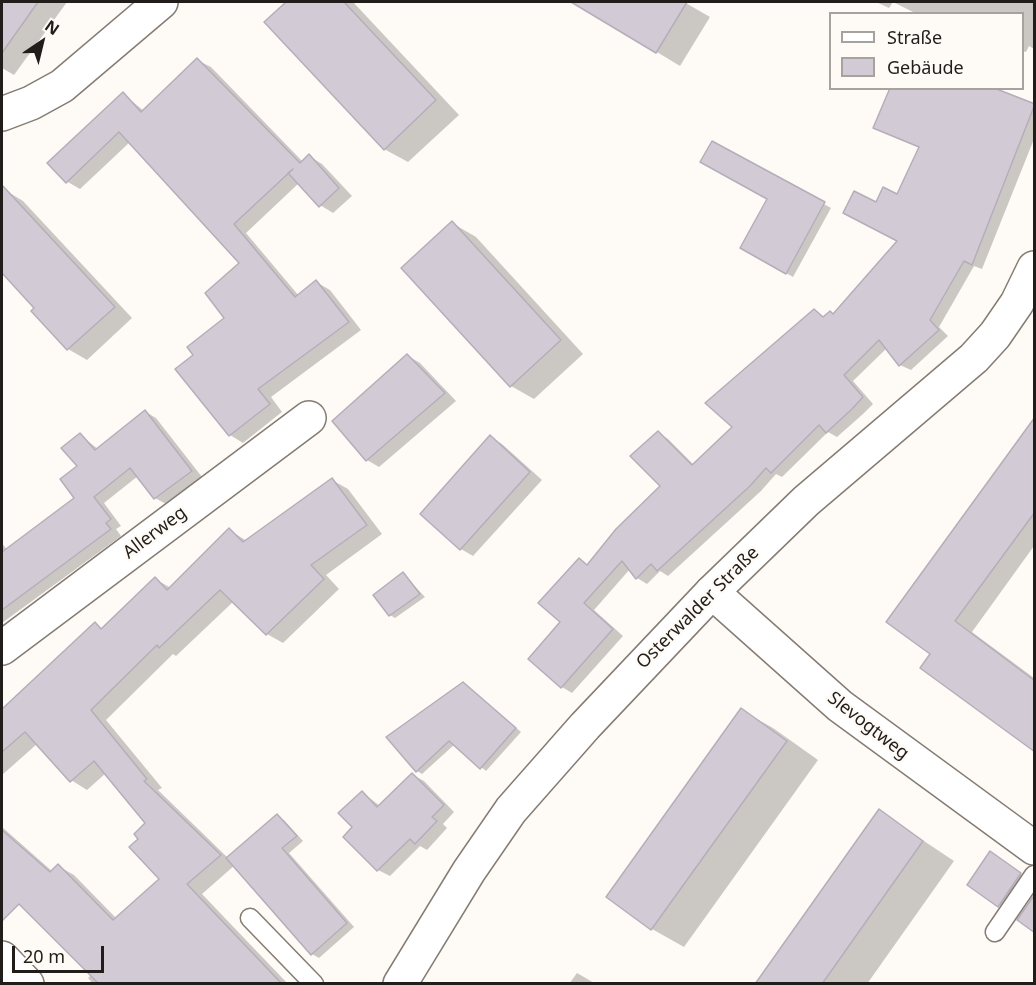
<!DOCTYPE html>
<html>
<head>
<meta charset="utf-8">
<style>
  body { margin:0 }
  #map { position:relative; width:1036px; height:985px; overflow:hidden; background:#fefaf6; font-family:"Noto Sans",sans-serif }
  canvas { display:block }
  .frame { position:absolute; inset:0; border:3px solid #211d1a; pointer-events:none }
  .legend { position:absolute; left:829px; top:12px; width:195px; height:78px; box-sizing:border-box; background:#fefaf6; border:2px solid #a6a29e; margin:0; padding:8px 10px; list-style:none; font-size:18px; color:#211d1a }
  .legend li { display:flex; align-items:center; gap:12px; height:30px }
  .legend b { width:30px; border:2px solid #a6a29e }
  .north { position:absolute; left:12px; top:12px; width:60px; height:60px; -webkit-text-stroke:4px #fefaf6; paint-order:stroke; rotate:35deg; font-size:16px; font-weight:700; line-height:24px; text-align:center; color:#211d1a }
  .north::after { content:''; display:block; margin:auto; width:21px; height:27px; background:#211d1a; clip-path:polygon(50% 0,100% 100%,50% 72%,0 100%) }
  .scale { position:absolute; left:12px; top:946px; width:92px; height:27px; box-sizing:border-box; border:3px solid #211d1a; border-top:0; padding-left:8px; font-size:18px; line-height:21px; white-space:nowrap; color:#211d1a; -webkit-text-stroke:4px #fefaf6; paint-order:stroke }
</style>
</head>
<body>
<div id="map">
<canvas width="1036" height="985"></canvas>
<div class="frame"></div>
<ul class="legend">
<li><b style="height:8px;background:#fff"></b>Straße</li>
<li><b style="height:16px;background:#d2cbd6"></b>Gebäude</li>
</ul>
<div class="north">N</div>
<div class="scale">20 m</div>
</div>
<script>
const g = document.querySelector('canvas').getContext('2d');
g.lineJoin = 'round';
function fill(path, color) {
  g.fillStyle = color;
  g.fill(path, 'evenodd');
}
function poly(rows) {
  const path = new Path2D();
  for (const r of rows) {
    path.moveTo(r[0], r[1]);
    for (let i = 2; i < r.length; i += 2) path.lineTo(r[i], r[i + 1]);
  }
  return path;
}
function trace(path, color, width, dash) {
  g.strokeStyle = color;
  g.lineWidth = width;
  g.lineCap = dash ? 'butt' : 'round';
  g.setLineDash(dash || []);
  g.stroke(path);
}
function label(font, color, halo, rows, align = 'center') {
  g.font = font + ' "Noto Sans",sans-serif';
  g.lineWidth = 5;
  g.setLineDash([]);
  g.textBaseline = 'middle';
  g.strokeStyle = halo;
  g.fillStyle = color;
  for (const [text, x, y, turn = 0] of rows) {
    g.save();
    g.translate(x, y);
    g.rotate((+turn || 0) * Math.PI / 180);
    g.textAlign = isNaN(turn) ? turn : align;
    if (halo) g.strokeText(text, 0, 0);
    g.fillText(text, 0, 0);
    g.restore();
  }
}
fill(poly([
  [2,2,67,2,14,75,2,68],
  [288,2,353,2,459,115,408,162,384,149,266,23],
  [574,2,684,2,710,17,680,66],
  [876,2,893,2,889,8],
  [893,2,1034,2,1034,49,1029,46,1026,52,1022,51,1022,14,917,14],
  [197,60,211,67,303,162,309,156,322,164,352,196,333,213,320,205,299,183,246,233,299,296,316,282,330,290,361,330,271,397,282,412,243,443,230,435,195,355,226,318,241,264,130,142,80,189,66,181,123,94,144,111],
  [990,88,1034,105,1034,139,982,269,974,266,939,327,948,336,911,370,900,365,887,348,853,381,873,404,863,414,837,437,828,432,782,477,776,474,761,491,668,576,660,571,647,584,637,578,630,569,594,610,623,636,572,693,562,687,562,622,579,560,588,565,662,486,658,433,668,439,694,465,734,427,814,311,825,317,835,315,899,241,877,204,897,196,920,147,893,136],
  [713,143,831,208,793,277,742,248,769,198],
  [5,190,23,201,132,318,87,360,68,349,33,311,36,308,2,270,2,193],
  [452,223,476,237,583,354,534,399,511,386],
  [408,356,420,363,456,401,379,467,367,460],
  [146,412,156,418,202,477,166,504,155,498,138,476,104,503,121,526,116,529,121,536,2,623,2,543,7,550,76,499,80,435,98,449],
  [1034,419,1034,546,972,632,1034,678,1034,750,932,654],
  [490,437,502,444,542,480,473,556,461,549,422,514],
  [332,480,348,489,382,534,326,575,339,589,283,643,267,634,234,601,176,656,173,654,106,720,162,788,158,790,228,858,277,816,284,820,303,841,289,853,354,927,319,958,312,954,235,865,202,894,288,984,93,984,88,978,92,974,2,885,2,827,53,872,58,866,74,875,117,919,162,879,140,839,147,824,106,773,87,790,71,780,37,744,2,775,2,710,95,624,103,629,155,579,171,588,229,530,247,541],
  [403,574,425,597,395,618,390,615],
  [464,684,521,732,486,771,455,744,422,774,417,771],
  [741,710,773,728,818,760,684,947,652,929,608,897],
  [413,775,424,781,454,812,443,824,447,828,427,850,420,846,390,876,378,870,354,827,363,793,380,806],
  [879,811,954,861,867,984,757,984],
  [996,857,1026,878,1005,909,969,885],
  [577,973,596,984,569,984]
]), '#0003');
const building = poly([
  [2,2,38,2,2,53,2,2],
  [286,2,344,2,436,100,384,150,264,22,286,2],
  [571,2,687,2,656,53,571,2],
  [197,58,300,163,309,154,339,188,319,207,288,173,293,169,234,224,295,297,316,280,349,322,258,389,270,404,229,436,175,369,193,355,187,347,224,318,205,293,239,263,119,132,66,183,47,163,123,92,141,112,197,58],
  [890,88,994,88,1035,104,972,265,964,261,930,320,939,330,899,366,879,340,844,375,863,397,852,409,826,433,819,425,771,473,766,468,750,486,657,571,651,564,636,579,622,561,584,603,613,629,561,688,528,659,560,622,538,603,579,558,587,565,616,529,660,486,630,456,658,431,692,465,732,427,705,403,814,309,823,317,830,311,833,314,897,241,843,213,854,191,876,202,883,187,897,194,919,147,873,128,890,88],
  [712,141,825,202,786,274,740,248,767,199,700,162,712,141],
  [2,185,115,307,67,350,31,311,34,308,2,273,2,185],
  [452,221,561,340,510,387,401,268,452,221],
  [407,354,445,393,366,461,332,421,407,354],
  [145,410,192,471,154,499,130,468,94,497,111,519,106,523,111,529,2,610,2,552,74,498,60,479,77,466,61,448,80,433,95,450,145,410],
  [1035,417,1035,512,955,621,1035,681,1035,752,920,668,930,654,886,622,1035,417],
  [490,435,530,472,460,550,420,514,490,435],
  [332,478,367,525,311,565,324,579,266,635,220,590,159,648,157,645,91,710,147,779,144,781,221,855,187,884,282,984,99,984,19,904,2,921,2,830,50,872,58,864,113,920,159,879,129,847,138,839,134,834,145,823,94,761,70,782,25,732,2,752,2,709,95,622,101,629,155,577,167,590,229,528,243,542,332,478],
  [403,572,420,594,389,616,373,595,403,572],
  [463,682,516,728,480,769,449,741,416,772,386,737,463,682],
  [741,708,787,741,651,930,606,897,741,708],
  [412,773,444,805,432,817,437,821,415,844,410,839,377,871,343,837,352,827,338,813,362,791,377,807,412,773],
  [879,809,923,841,822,984,755,984,879,809],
  [277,814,297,836,282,848,347,923,311,955,226,858,277,814],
  [990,851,1021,873,998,907,967,885,990,851],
  [1035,894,1035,933,1017,920,1035,894]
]);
fill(building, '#d2cbd6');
trace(building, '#b5aeb9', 1.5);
const service = poly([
  [250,918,314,984],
  [995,932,1034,875]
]);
const minor = poly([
  [2,114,31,103,62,86,161,2],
  [712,592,840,706,1034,848],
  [2,648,309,418],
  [2,958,27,984]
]);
const tertiary = poly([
  [400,984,469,871,511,810,585,726,712,592,806,501,974,358,995,335,1017,303,1034,268]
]);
trace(service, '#857c73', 21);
trace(minor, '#857c73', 36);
trace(tertiary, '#857c73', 36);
trace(service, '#fff', 18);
trace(minor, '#fff', 33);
trace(tertiary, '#fff', 33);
label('18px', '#211d1a', '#fefaf6', [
  ["Allerweg",155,533,-37],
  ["Osterwalder Straße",698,608,-45],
  ["Slevogtweg",868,726,38]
]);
</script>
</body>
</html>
